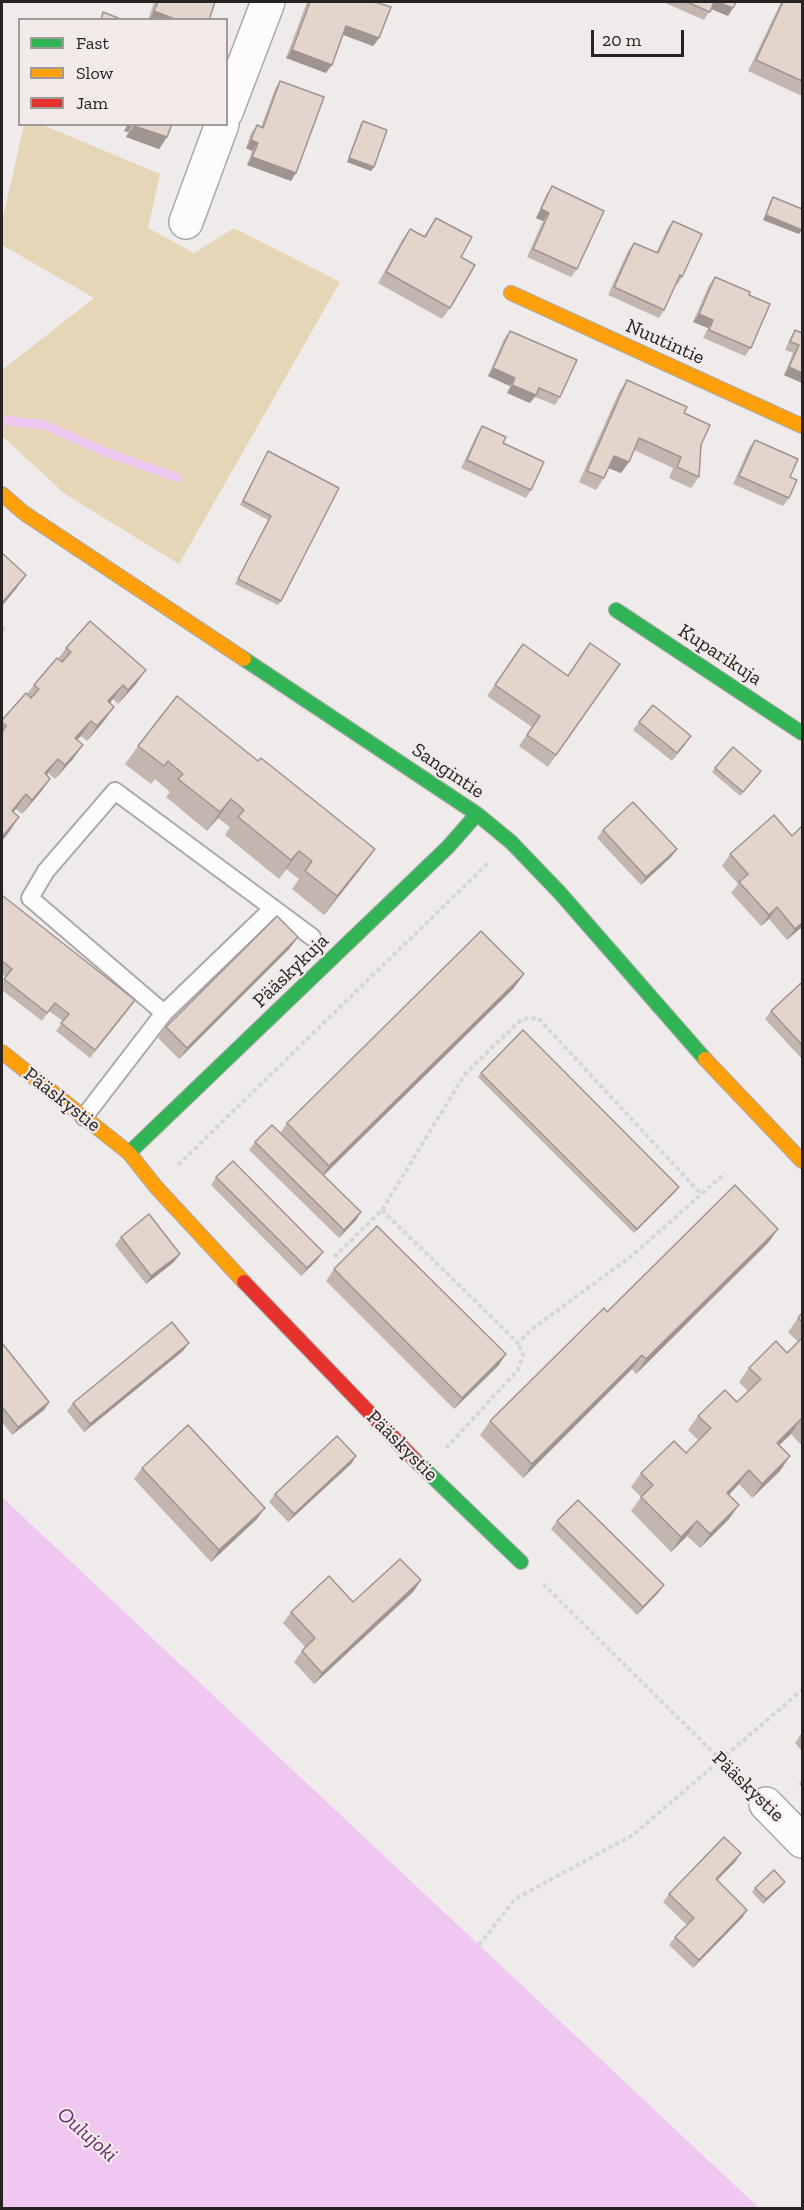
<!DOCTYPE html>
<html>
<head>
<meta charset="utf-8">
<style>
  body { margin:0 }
  #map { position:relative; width:804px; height:2210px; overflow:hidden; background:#f0ebeb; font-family:"Zilla Slab",serif }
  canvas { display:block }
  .frame { position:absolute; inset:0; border:3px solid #262322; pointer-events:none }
  .legend { position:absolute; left:18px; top:18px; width:210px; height:108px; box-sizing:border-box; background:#f2eae9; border:2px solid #a09a99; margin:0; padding:8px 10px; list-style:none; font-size:18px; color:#262322 }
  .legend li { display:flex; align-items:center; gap:12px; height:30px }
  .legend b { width:30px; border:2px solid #a09a99 }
  .scale { position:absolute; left:591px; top:30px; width:93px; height:27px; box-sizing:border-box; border:3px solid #262322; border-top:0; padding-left:8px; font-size:18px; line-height:21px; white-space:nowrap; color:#262322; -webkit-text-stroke:4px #f2eae9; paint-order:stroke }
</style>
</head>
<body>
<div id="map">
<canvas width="804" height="2210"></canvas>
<div class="frame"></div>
<ul class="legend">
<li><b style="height:8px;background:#30b455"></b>Fast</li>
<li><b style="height:8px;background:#ff9f0a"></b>Slow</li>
<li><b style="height:8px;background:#e5322d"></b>Jam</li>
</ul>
<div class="scale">20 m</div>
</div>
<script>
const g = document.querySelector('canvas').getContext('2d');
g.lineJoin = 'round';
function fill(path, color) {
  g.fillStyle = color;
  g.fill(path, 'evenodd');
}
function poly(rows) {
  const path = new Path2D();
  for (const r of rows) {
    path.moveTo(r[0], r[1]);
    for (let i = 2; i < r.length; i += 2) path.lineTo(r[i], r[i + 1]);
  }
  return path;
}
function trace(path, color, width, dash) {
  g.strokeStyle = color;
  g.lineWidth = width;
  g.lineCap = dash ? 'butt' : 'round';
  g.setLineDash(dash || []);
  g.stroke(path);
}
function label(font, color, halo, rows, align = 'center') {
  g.font = font + ' "Zilla Slab",serif';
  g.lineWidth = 4.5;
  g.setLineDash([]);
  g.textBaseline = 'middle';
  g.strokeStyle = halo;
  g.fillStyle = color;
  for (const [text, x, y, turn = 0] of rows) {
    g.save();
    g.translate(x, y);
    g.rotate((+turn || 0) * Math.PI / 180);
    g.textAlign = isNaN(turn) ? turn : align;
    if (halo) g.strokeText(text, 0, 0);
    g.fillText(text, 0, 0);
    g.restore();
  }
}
fill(poly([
  [24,125,43,125,160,174,148,228,194,253,234,228,340,282,179,564,65,494,2,436,2,370,94,298,2,245,2,221]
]), '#e5d6b8');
fill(poly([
  [2,1497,479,1945,759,2208,2,2208]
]), '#efc7f1');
trace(poly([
  [2,420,45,425,105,452,178,478]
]), '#efc7f1', 9);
const lane = poly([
  [164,1013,30,898,46,871,115,791,312,937],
  [84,1117,164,1013,273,908]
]);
const street = poly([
  [226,112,268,2],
  [186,222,222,124],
  [766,1804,802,1841]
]);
const fast = poly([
  [616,610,802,733],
  [244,659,477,814,511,842,560,893,705,1059],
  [129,1153,448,847,477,814],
  [414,1459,521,1562]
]);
const slow = poly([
  [511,293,802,426],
  [2,494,24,513,244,659],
  [2,1052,129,1153,156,1187,244,1282],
  [705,1059,802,1161]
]);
const jam = poly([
  [244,1282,414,1459]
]);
trace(lane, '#aca8a8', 20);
trace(street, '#aca8a8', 36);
trace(fast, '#aca8a8', 16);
trace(slow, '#aca8a8', 16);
trace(jam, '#aca8a8', 16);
trace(poly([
  [2,631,6,626],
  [178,1165,488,863],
  [382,1210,518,1343,532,1329,633,1255,725,1173],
  [334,1257,382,1210,465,1074,522,1019,538,1018,701,1194],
  [446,1448,518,1370,523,1355,518,1343],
  [543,1584,744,1783],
  [479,1945,515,1899,633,1835,802,1690]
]), '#d6d6d6', 4, [4.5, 3]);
trace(lane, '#fdfcfc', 16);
trace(street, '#fdfcfc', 33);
trace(fast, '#30b455', 14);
trace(slow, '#ff9f0a', 14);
trace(jam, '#e5322d', 14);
fill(poly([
  [154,2,215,2,209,20,148,20],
  [307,2,375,2,379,38,373,46,343,35,326,73,286,58],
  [663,2,736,2,733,8,728,16,711,9,704,20],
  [781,2,802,2,802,96,748,71],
  [280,81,291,181,247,165,252,151,246,148,251,133,257,125,261,127,275,89],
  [363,121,374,167,371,171,347,162,360,125],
  [127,124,172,124,167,137,159,149,126,137,128,132,124,131],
  [552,186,577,269,571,277,527,257,543,221,536,218,546,195],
  [773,197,799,234,763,220,770,201],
  [436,218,461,257,450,308,442,319,378,283,402,240,410,229,424,236],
  [673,221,682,277,677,285,676,284,664,310,659,318,608,295,628,251,634,243,656,253,667,229],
  [715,277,749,295,751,348,745,356,703,338,708,328,693,322,709,285],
  [795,330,802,332,802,331,802,383,784,375,793,353,785,350,790,338],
  [510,331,560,397,555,405,535,397,530,403,507,393,510,386,488,376,504,339],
  [627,380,684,413,701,445,699,477,691,488,669,478,673,468,634,450,629,462,621,473,608,468,604,478,596,490,579,482,619,392],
  [482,426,503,443,531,490,526,498,461,468,477,434],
  [755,440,790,477,789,498,783,506,733,484,749,448],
  [268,451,281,601,278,605,235,584,268,520,240,505],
  [523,644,568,675,620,664,548,767,519,746,532,727,487,696],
  [66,648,136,684,118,704,113,699,110,703,114,707,104,721,87,741,81,736,77,740,73,759,55,779,48,773,46,775,50,779,40,793,22,814,16,809,13,812,19,817,9,832,2,841,2,720,27,694,34,685,58,659],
  [639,722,686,744,672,761,633,730],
  [138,746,362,867,324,915,292,889,299,879,286,869,279,879,225,835,230,827,218,818,207,831,166,797,170,792,155,779,151,784,125,764],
  [715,768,761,771,740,796,712,772],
  [802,826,802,927,787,940,769,919,761,926,731,893,738,884,722,866,730,854,792,836],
  [603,830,677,849,671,857,641,885,597,838],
  [2,897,130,1008,90,1058,56,1031,63,1021,49,1011,42,1021,2,990,2,983,6,977,2,974],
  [290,948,179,1059,158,1038,166,1027],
  [802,985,802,1059,765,1019,771,1011],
  [514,988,324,1175,361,1212,356,1220,339,1238,249,1150,255,1142,280,1133,287,1123],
  [481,1073,676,1191,634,1233,478,1077],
  [216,1177,323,1252,317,1260,301,1276,211,1185],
  [121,1237,174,1262,146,1284,115,1245],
  [768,1243,636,1374,632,1369,523,1478,480,1435,490,1421,607,1312],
  [334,1269,506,1354,498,1366,454,1409,326,1281],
  [802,1313,802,1446,791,1434,779,1445,790,1456,780,1471,752,1498,739,1484,729,1495,729,1519,700,1548,687,1536,671,1552,631,1511,641,1497,631,1487,641,1473,686,1453,698,1440,688,1430,698,1416,737,1402,748,1391,739,1382,749,1368,787,1353,798,1342,788,1332,798,1318],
  [2,1343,49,1402,44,1410,12,1435,2,1422],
  [183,1351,84,1432,67,1411,73,1403],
  [356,1456,351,1464,288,1522,269,1502,275,1494],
  [142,1468,257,1519,211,1562,134,1479],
  [557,1521,664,1585,658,1593,637,1615,551,1529],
  [413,1592,314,1684,294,1662,302,1651,305,1647,283,1623,291,1612,353,1602],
  [802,1732,802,1751,795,1743],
  [802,1779,802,1788,799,1784],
  [736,1861,717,1881,747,1910,742,1918,693,1968,669,1945,675,1937,687,1925,663,1902,669,1894],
  [782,1886,763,1904,752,1892,755,1888]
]), '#c3b6af');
fill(poly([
  [714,2,718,2,733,8,728,16,709,8],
  [154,11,177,20,149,20],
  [346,26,379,38,373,46,341,34],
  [292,50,332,65,326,73,286,58],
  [129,124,133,124,128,132,124,131],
  [134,126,167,137,159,149,126,137],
  [251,140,258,143,252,151,246,148],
  [252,157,296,173,291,181,247,165],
  [349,158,374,167,371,171,347,162],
  [541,209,549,213,543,221,536,218],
  [766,215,802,230,799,234,763,220],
  [699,314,713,320,708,328,693,322],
  [789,367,802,373,802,383,784,375],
  [493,368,515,378,510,386,488,376],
  [512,385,536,395,530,403,507,393],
  [614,456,629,462,621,473,606,467],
  [26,575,16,589,2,606,2,603],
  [146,670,136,684,118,704,128,690],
  [123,685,113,699,98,716,108,701],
  [114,707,104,721,87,741,97,726],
  [91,721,81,736,65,753,75,738],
  [83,745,73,759,55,779,65,765],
  [58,759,48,773,35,788,45,773],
  [50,779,40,793,22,814,32,800],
  [26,794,16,809,2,825,12,811],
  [231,799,218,818,207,831,220,812],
  [19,817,9,832,2,841,2,837],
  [375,849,362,867,324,915,337,896],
  [677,849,671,857,641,885,646,877],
  [299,851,286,869,279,879,291,860],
  [777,907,769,919,761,926,769,915],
  [802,923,802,927,787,940,795,929],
  [298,937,290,948,179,1059,187,1048],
  [524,974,514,988,319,1180,329,1166],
  [679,1187,676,1191,634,1233,637,1229],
  [361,1212,356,1220,339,1238,344,1230],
  [778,1229,768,1243,636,1374,646,1359],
  [323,1252,317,1260,301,1276,307,1268],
  [180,1254,174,1262,146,1284,151,1276],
  [189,1343,183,1351,84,1432,90,1424],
  [506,1354,498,1366,454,1409,462,1398],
  [642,1355,632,1369,523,1478,532,1464],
  [49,1402,44,1410,12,1435,18,1427],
  [801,1419,791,1434,767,1457,777,1443],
  [356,1456,351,1464,288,1522,294,1514],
  [790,1456,780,1471,752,1498,762,1484],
  [749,1470,739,1484,717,1507,727,1493],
  [739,1505,729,1519,700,1548,710,1534],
  [265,1508,257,1519,211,1562,219,1550],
  [697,1521,687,1536,671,1552,681,1537],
  [421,1580,413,1592,314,1684,322,1673],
  [664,1585,658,1593,637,1615,643,1607],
  [741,1853,736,1861,710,1887,716,1879],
  [785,1882,782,1886,763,1904,766,1899],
  [747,1910,742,1918,693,1968,699,1960]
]), '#9f948f');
const building = poly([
  [158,2,215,2,209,20,177,20,154,11,158,2],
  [310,2,375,2,391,7,379,38,346,26,332,65,292,50,310,2],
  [687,2,714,2,710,12,687,2],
  [718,2,736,2,733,8,718,2],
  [783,2,802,2,802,81,756,60,783,2],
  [103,12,123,20,101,20,103,12],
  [280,81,324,97,296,173,252,157,258,143,251,140,257,125,263,128,280,81],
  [363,121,387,130,374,167,349,158,363,121],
  [135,124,172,124,167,137,134,126,135,124],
  [552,186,604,211,577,269,533,249,549,213,541,209,552,186],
  [773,197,802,209,802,230,766,215,773,197],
  [436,218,472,237,461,257,475,265,450,308,386,272,410,229,425,237,436,218],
  [673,221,702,234,682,277,680,275,664,310,614,287,634,243,658,253,673,221],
  [715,277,750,292,749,295,770,304,751,348,709,330,713,320,699,314,715,277],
  [795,330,802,333,802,373,789,367,799,345,790,342,795,330],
  [510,331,577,360,560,397,539,388,536,395,512,385,515,378,493,368,510,331],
  [627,380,687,407,684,413,710,425,701,445,699,477,677,467,681,457,639,438,629,462,614,456,604,478,587,471,627,380],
  [482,426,506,437,503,443,544,462,531,490,467,460,482,426],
  [755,440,798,459,790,477,797,480,789,498,739,476,755,440],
  [268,451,339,488,281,601,238,579,271,516,243,501,268,451],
  [2,553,26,575,2,603,2,553],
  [90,621,146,670,128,690,123,685,108,701,114,707,97,726,91,721,75,738,83,745,65,765,58,759,45,773,50,779,32,800,26,794,12,811,19,817,2,837,2,732,6,726,2,722,2,720,26,693,31,698,39,689,34,685,57,658,62,662,71,652,66,648,90,621],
  [590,643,620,664,556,755,527,735,540,716,495,685,523,644,568,676,590,643],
  [177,696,258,761,261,758,375,849,337,896,305,871,312,861,299,851,291,860,238,817,244,810,231,799,220,812,178,779,183,774,168,761,164,766,138,746,177,696],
  [653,705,691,736,677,753,639,722,653,705],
  [733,747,761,771,743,792,715,768,733,747],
  [633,802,677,849,646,877,603,830,633,802],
  [774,815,792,836,802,826,802,923,795,929,777,907,769,915,739,882,748,874,730,854,774,815],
  [3,896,135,1000,95,1050,61,1023,69,1014,55,1003,47,1013,4,979,12,969,2,961,2,897,3,896],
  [277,916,298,937,187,1048,166,1027,277,916],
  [481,931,524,974,329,1166,287,1123,481,931],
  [801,983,802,985,802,1045,771,1011,801,983],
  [523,1030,679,1187,637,1229,481,1073,523,1030],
  [272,1125,361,1212,344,1230,255,1142,272,1125],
  [233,1161,323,1252,307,1268,216,1177,233,1161],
  [735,1185,778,1229,646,1359,642,1355,532,1464,490,1421,604,1308,607,1312,735,1185],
  [149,1214,180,1254,151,1276,121,1237,149,1214],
  [377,1226,506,1354,462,1398,334,1269,377,1226],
  [802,1313,802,1322,798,1318,802,1313],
  [172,1322,189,1343,90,1424,73,1403,172,1322],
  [802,1338,802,1421,801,1419,777,1443,790,1456,762,1484,749,1470,727,1493,739,1505,710,1534,697,1521,681,1537,641,1497,653,1485,641,1473,674,1441,686,1453,711,1428,698,1416,725,1390,737,1402,761,1379,749,1368,776,1341,787,1353,802,1338],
  [2,1343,49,1402,18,1427,2,1407,2,1343],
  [188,1425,265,1508,219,1550,142,1468,188,1425],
  [337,1436,356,1456,294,1514,275,1494,337,1436],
  [578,1500,664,1585,643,1607,557,1521,578,1500],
  [400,1559,421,1580,322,1673,302,1651,315,1638,291,1612,329,1576,353,1602,400,1559],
  [724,1837,741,1853,716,1879,747,1910,699,1960,675,1937,694,1918,669,1894,724,1837],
  [774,1870,785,1882,766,1899,755,1888,774,1870]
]);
fill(building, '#e3d4cc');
trace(building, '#9f948f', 1.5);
label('20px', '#262322', '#f2eae9', [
  ["Nuutintie",665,342,24],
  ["Kuparikuja",720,655,33],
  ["Sangintie",448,771,34],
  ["Pääskykuja",291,971,-44],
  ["Pääskystie",62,1100,38],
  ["Pääskystie",402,1446,45],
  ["Pääskystie",748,1787,44]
]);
label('italic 21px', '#67286c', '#f2eae9', [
  ["Oulujoki",87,2135,41]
]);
</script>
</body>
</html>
